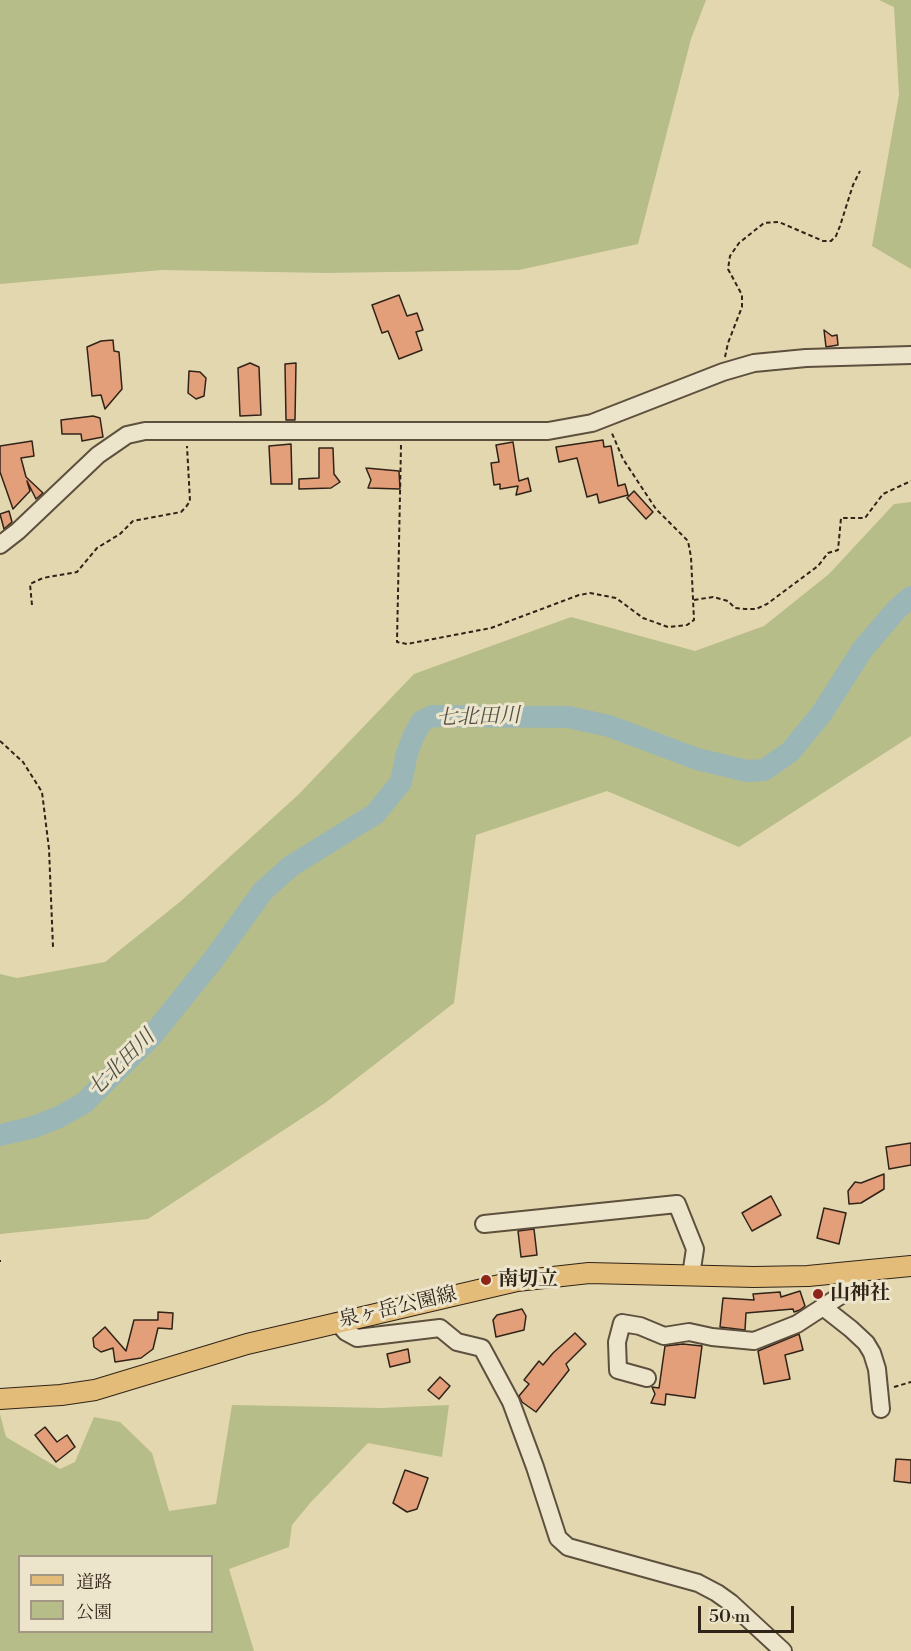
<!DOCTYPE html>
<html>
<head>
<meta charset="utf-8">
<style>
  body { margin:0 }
  #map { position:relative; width:911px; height:1651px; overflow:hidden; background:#e3d7af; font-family:"Libre Bodoni","Noto Serif JP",serif }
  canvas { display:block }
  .legend { position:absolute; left:18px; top:1555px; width:195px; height:78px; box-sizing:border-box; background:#ede5cb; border:2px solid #a19783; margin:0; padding:8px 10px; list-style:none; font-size:18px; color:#302318 }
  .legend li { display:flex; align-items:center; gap:12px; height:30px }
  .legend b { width:30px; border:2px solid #a19783 }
  .scale { position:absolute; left:698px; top:1606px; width:96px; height:27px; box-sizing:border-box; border:3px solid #302318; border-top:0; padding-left:8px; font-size:18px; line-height:21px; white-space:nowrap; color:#302318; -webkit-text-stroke:4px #ede5cb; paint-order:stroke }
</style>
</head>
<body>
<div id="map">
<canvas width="911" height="1651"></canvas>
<ul class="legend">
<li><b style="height:8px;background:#e2bc78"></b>道路</li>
<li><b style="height:16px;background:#b6bd89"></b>公園</li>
</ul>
<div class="scale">50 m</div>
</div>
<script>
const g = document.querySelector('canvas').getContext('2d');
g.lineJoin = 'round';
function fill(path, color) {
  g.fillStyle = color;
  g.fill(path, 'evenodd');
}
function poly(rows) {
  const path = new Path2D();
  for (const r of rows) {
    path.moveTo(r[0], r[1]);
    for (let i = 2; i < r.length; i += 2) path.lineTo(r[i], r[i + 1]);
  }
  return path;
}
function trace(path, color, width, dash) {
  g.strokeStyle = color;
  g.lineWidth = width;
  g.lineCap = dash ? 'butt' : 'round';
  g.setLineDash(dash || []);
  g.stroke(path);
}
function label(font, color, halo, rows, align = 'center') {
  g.font = font + ' "Libre Bodoni","Noto Serif JP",serif';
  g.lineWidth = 6;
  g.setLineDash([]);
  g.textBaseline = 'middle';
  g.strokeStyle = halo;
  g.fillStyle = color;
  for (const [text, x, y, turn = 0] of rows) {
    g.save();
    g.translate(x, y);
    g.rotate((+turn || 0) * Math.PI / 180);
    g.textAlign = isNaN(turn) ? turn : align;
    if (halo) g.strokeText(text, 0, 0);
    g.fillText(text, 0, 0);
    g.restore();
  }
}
fill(poly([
  [0,0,706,0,691,39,638,244,519,270,327,273,162,270,0,284],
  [879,0,911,0,911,269,872,246,899,95,894,7],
  [911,502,911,736,739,847,607,791,476,835,454,1003,325,1103,148,1219,0,1234,0,974,17,978,105,962,181,901,298,795,414,674,571,617,695,651,764,626,829,574,894,504],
  [232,1405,382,1408,449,1405,442,1457,368,1443,311,1502,292,1525,289,1547,229,1569,254,1651,0,1651,0,1414,6,1437,60,1469,75,1462,94,1417,120,1422,152,1453,169,1511,216,1504],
  [20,1556,212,1556,212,1632,20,1632]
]), '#b6bd89');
trace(poly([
  [0,1135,34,1127,59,1117,84,1103,151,1037,213,960,263,891,291,866,375,814,401,782,407,753,414,735,422,721,432,716,568,717,609,726,697,759,747,771,764,770,790,752,822,713,862,650,897,609,911,597]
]), '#9bb6b7', 22);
const building = poly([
  [399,295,407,316,417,313,423,330,416,332,422,350,399,359,388,331,382,333,372,305,399,295],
  [824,330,832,336,837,335,838,345,826,347,824,330],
  [113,340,114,351,119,352,122,389,105,409,101,395,92,396,87,347,101,341,113,340],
  [250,363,259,367,261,415,240,416,238,368,250,363],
  [296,363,295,420,286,420,285,364,296,363],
  [189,371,200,372,206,378,204,396,196,399,188,393,189,371],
  [93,416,100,418,103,437,82,441,81,434,62,434,61,420,93,416],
  [603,440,604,447,611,446,618,486,625,484,628,495,599,503,597,494,587,497,577,458,559,462,556,447,603,440],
  [32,441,34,456,21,458,26,477,43,493,36,499,27,481,30,491,13,509,0,472,0,446,32,441],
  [513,442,519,481,528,478,531,491,516,495,518,486,500,489,500,484,494,485,491,463,499,462,496,445,513,442],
  [291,444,292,484,271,484,269,446,291,444],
  [319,448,333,448,334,474,340,482,331,488,299,489,299,479,319,478,319,448],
  [366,468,399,471,400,489,368,488,371,480,366,468],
  [634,491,653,512,646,519,627,498,634,491],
  [9,511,12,522,4,529,0,514,9,511],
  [911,1143,911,1165,889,1169,886,1147,911,1143],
  [884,1174,884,1189,861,1203,849,1204,848,1191,855,1182,861,1183,884,1174],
  [771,1196,781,1215,752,1231,742,1213,771,1196],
  [824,1208,846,1213,839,1244,817,1238,824,1208],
  [534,1229,537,1255,521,1257,518,1231,534,1229],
  [800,1291,805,1306,800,1310,794,1312,793,1309,746,1313,745,1330,720,1327,723,1298,754,1300,753,1294,780,1292,781,1297,800,1291],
  [522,1309,526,1316,524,1330,496,1337,493,1320,497,1315,522,1309],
  [158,1312,173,1313,172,1329,158,1328,153,1349,141,1358,115,1362,113,1348,101,1352,94,1347,93,1338,105,1327,126,1351,134,1320,158,1320,158,1312],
  [575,1333,586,1344,566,1364,569,1370,536,1412,522,1402,519,1396,529,1384,524,1380,539,1361,543,1365,553,1353,575,1333],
  [799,1334,803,1350,785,1355,790,1379,764,1384,758,1351,799,1334],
  [683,1344,702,1346,695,1398,666,1394,665,1405,651,1403,655,1394,652,1387,659,1388,665,1346,683,1344],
  [408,1349,410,1362,390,1367,387,1354,408,1349],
  [440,1377,450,1386,439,1399,428,1390,440,1377],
  [45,1427,57,1442,67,1435,75,1447,56,1462,35,1435,45,1427],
  [896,1459,911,1460,911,1483,894,1481,896,1459],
  [405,1470,428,1478,417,1509,407,1512,393,1503,405,1470]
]);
fill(building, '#e39f7a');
trace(building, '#302318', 1.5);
const minor = poly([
  [0,545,18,531,98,455,127,435,145,431,548,431,592,423,723,372,754,363,806,358,911,355],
  [484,1224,677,1204,695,1249,691,1275],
  [856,1273,849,1290,823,1307,851,1329,866,1343,872,1353,877,1369,881,1409],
  [337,1322,346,1332,357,1338,440,1328,457,1342,482,1348,511,1402,535,1467,558,1538,568,1547,698,1583,717,1593,731,1603,783,1651],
  [647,1378,618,1370,617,1342,622,1323,640,1326,664,1336,689,1332,712,1337,754,1341,797,1324,823,1307]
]);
const major = poly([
  [0,1399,61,1395,95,1390,247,1344,517,1281,589,1273,754,1277,808,1276,911,1266]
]);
trace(minor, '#5d503e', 20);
trace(major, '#302318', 22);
trace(poly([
  [725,357,728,343,742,307,742,295,728,269,730,256,739,243,764,223,779,222,823,241,831,241,836,236,840,226,853,185,860,171],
  [401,445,397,642,407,644,491,628,579,595,590,593,616,598,643,618,668,627,687,625,694,620,691,557,688,541,656,509,623,459,611,431],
  [694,600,713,597,728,601,735,608,745,609,756,609,767,604,818,566,828,553,838,550,841,518,865,518,883,494,911,481],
  [32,605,30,584,43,578,77,572,97,548,120,534,133,521,181,512,186,507,190,501,187,446],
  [0,741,23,762,42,792,49,849,53,947],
  [0,1260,0,1262],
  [894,1387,911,1382]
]), '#302318', 2, [4.5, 3]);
trace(minor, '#ede5cb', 16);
trace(major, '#e2bc78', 20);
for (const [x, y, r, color] of [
  [486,1280,6,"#8f2418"],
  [818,1294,6,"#8f2418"]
]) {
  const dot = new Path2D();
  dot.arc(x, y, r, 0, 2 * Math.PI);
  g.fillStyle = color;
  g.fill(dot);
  trace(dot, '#ede5cb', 2);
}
label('bold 20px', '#302318', '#ede5cb', [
  ["南切立",498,1280],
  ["山神社",830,1294]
], 'left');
label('20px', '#302318', '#ede5cb', [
  ["泉ヶ岳公園線",398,1308,-13]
]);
label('italic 21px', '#504f48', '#ede5cb', [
  ["七北田川",478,718,-2],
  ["七北田川",122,1064,-45]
]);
</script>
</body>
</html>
